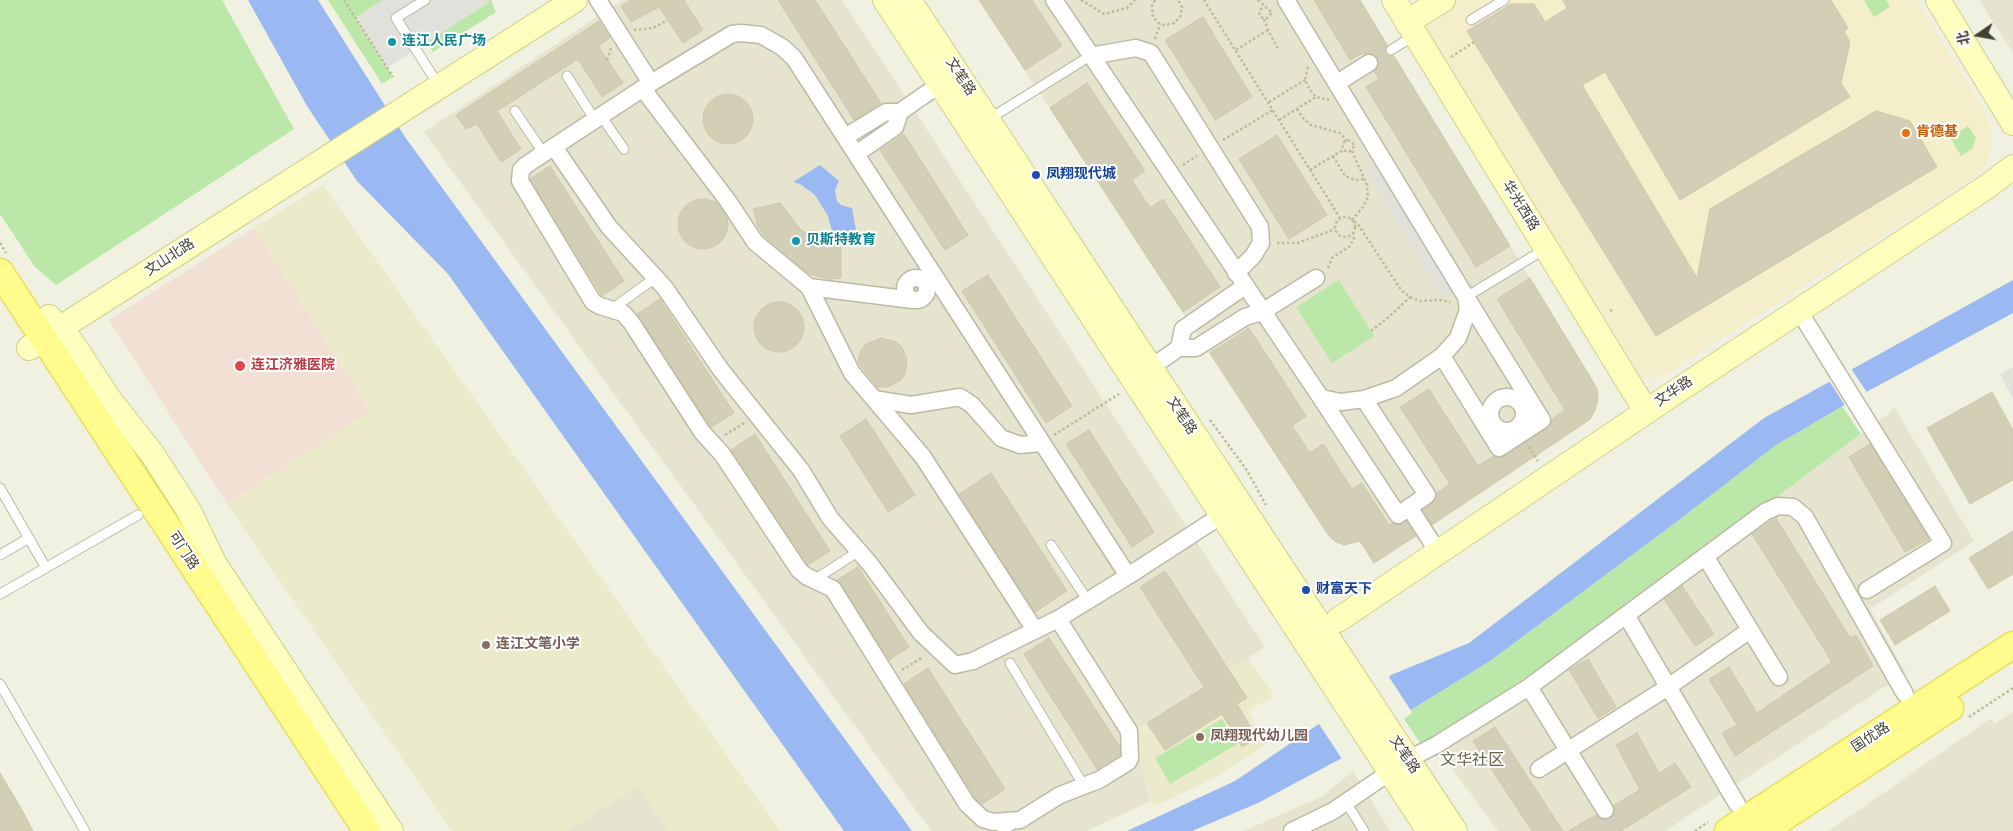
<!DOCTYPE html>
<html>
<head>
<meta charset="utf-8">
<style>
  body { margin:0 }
  #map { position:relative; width:2013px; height:831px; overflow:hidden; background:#f1f1e1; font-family:"Titillium Web","Noto Sans SC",sans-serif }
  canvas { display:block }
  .north { position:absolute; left:1953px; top:10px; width:50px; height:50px; -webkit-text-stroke:4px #fff; paint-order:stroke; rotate:258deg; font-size:14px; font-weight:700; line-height:20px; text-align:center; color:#434032 }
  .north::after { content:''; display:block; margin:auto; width:18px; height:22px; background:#434032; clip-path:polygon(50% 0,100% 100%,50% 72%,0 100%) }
</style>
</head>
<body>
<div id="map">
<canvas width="2013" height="831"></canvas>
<div class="north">北</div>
</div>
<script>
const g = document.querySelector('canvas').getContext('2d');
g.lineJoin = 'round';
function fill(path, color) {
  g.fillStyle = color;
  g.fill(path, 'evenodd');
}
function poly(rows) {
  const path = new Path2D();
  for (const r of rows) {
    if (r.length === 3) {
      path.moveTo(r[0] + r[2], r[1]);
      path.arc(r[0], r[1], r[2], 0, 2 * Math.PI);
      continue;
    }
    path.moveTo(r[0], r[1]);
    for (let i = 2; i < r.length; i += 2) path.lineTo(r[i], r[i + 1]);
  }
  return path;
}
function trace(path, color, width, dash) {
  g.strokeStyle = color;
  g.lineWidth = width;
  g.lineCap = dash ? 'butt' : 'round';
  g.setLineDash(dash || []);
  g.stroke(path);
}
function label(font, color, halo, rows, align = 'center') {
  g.font = font + ' "Titillium Web","Noto Sans SC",sans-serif';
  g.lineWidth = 4;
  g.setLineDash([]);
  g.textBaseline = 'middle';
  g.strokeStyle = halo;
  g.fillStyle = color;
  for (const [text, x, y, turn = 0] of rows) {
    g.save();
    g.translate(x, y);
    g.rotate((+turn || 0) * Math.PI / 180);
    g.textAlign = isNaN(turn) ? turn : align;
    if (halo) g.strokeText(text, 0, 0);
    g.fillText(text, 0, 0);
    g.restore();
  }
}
fill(poly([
  [622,0,842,0,1265,647,1134,731,1150,801,1087,831,931,831,424,132],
  [979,0,1360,0,1592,380,1597,389,1598,400,1595,410,1590,419,1374,563,1360,542,1344,545,1336,542,1329,536,1314,514],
  [1980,0,2013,0,2013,53,1979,0],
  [1894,407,1974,541,1870,609,1906,673,1665,831,1498,831,1433,742,1528,684,1889,413],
  [2013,712,2013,831,1829,831,1991,718,1994,724],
  [1353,771,1390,831,1244,831,1323,796],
  [637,786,669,831,567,831]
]), '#e6e4cf');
fill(poly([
  [1456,0,1917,0,1985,112,1990,128,1992,144,1987,162,1976,176,1664,375,1654,378,1645,377,1638,371,1425,33,1425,21,1429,17]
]), '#f5eecb');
fill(poly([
  [323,185,780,831,669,831,637,786,567,831,452,831,227,504,370,411,254,228],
  [1248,658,1274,695,1248,712,1268,743,1212,779,1155,806,1150,801,1134,731]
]), '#ebeaca');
fill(poly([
  [254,228,370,411,227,504,109,320]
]), '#f3e0d4');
fill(poly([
  [0,0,222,0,294,129,56,285,35,267,0,214],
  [328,0,383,0,355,18,393,77,382,84],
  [488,0,491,0,496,12,433,52,427,42,489,2],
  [1864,0,1886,0,1890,7,1874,17],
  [1968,126,1976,138,1972,149,1961,156,1950,137],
  [1339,280,1374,336,1332,363,1296,307],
  [1842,406,1861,434,1528,684,1423,747,1404,719,1412,713,1411,710,1490,661,1675,523,1776,445],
  [1222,719,1237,744,1170,784,1155,758]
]), '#bbe8a8');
fill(poly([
  [384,0,488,0,489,2,387,68,355,18],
  [1377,163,1454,289,1442,297,1366,170],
  [2013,367,2013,399,2000,374]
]), '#e1e0da');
fill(poly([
  [248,0,318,0,405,137,912,831,844,831,448,274,357,181,307,106],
  [820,165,839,181,835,190,837,201,841,205,852,208,856,230,834,239,828,216,815,195,800,184,793,182],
  [2013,280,2013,313,1870,390,1776,445,1675,523,1490,661,1414,708,1340,759,1258,803,1192,831,1127,831,1235,781,1391,675,1469,643,1764,418]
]), '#9ab8f2');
fill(poly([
  [1850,367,1868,394,1846,407,1828,379],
  [1387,674,1412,712,1342,759,1317,721]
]), '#f1f1e1');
const building = poly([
  [631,0,684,0,703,30,683,43,659,7,631,22,621,6,631,0],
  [778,0,815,0,881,103,854,120,778,0],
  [979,0,1032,0,1062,46,1025,70,979,0],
  [1314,0,1360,0,1387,45,1385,48,1386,53,1389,56,1394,56,1510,246,1476,267,1366,87,1379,79,1374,71,1378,67,1378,58,1373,54,1364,54,1363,53,1350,60,1314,0],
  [1563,0,1831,0,1848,28,1844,31,1850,42,1841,83,1850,97,1680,200,1605,72,1582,85,1697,278,1710,209,1876,111,1910,121,1937,167,1656,336,1467,31,1511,4,1534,4,1545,22,1567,8,1563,0],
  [1203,17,1252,97,1215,120,1165,40,1203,17],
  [599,21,610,38,598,46,623,83,602,97,578,59,497,111,521,149,501,162,477,124,466,129,456,115,599,21],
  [1087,83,1145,171,1132,180,1150,208,1163,199,1220,287,1183,312,1050,108,1087,83],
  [728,119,25],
  [904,134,968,235,945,250,880,150,904,134],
  [1277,135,1327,215,1289,239,1239,159,1277,135],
  [550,166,624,281,602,296,530,179,550,166],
  [703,224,25],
  [780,203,801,230,810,236,841,246,841,278,829,279,809,274,765,237,758,227,753,209,780,203],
  [988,275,1072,406,1046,423,962,291,988,275],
  [1530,278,1592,380,1597,389,1598,400,1595,410,1590,419,1582,425,1432,525,1423,510,1436,500,1437,493,1450,484,1400,407,1429,389,1478,466,1494,456,1499,458,1504,456,1547,428,1551,424,1552,419,1565,410,1497,299,1530,278],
  [915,281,923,285,924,289,921,295,915,290,907,289,908,285,915,281],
  [660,299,734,413,711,427,637,314,660,299],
  [779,327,25],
  [1249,328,1306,416,1292,426,1310,453,1323,444,1352,489,1362,483,1389,525,1392,523,1399,525,1406,521,1416,536,1374,563,1360,541,1344,545,1336,542,1329,536,1210,353,1249,328],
  [881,338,896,342,902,347,907,360,905,374,901,380,888,387,877,387,858,362,861,350,866,344,881,338],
  [1992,392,2013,430,2013,480,1970,504,1927,428,1992,392],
  [866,419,915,495,888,512,840,436,866,419],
  [1089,430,1154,532,1132,547,1066,444,1089,430],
  [755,434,830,551,808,565,731,450,755,434],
  [1870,444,1929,539,1905,552,1849,457,1870,444],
  [991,473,1067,591,1035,612,959,494,991,473],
  [1776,518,1850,638,1856,635,1873,666,1735,756,1722,733,1737,725,1709,679,1729,667,1757,713,1832,662,1752,534,1776,518],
  [2013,531,2013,574,1988,589,1969,558,2013,531],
  [858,567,909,647,889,660,841,584,837,580,858,567],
  [1165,571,1247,698,1237,704,1257,738,1242,747,1222,714,1165,750,1147,723,1204,687,1140,587,1165,571],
  [1682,586,1714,634,1695,646,1664,599,1682,586],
  [1935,586,1950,611,1895,645,1880,620,1935,586],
  [1049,638,1120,747,1120,755,1097,769,1024,654,1049,638],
  [1588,659,1616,707,1598,718,1569,670,1588,659],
  [928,668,1005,789,982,804,975,798,904,684,928,668],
  [1495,727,1563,831,1532,831,1473,741,1495,727],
  [1637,733,1659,773,1675,763,1691,787,1621,831,1568,831,1596,815,1601,819,1610,819,1614,814,1614,805,1640,790,1616,745,1637,733],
  [0,773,22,810,33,831,0,831,0,773]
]);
fill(building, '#d3cfb7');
trace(building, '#cec9aa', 1);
trace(poly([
  [1605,810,1618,831]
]), '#cecebe', 16, [16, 8]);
const lane = poly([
  [425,0,396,18,439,86],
  [1471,20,1504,0],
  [1391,50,1415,35],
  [567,76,595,120],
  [515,111,544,154],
  [601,116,624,149],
  [989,119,1090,56],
  [1466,297,1545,249],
  [612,309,655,278],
  [0,488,46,568],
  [1051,545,1088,601],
  [0,555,29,538],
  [814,580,859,551],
  [0,594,138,515],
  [1010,663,1084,786],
  [0,684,85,831],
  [1346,802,1364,831],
  [1002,831,1015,823]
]);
const street = poly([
  [598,0,651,83],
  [1054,0,1321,398,1341,402,1364,399,1396,388,1442,356,1458,338,1468,310,1466,297,1286,0],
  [741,33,761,35,782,47,794,58,1128,576,1058,619,1129,731,1130,758,1128,762,1099,780,1060,795,1020,820,994,822,983,819,967,804,833,589,806,576,799,570,722,454,702,432,631,322,623,313,600,306,593,302,520,181,521,170,526,165,651,83,732,34,741,33],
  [1090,56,1136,48,1151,53,1260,227,1261,243,1253,256,1236,273],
  [1337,83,1369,63],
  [643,89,728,201,755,242,809,287,852,373,923,457,1035,630],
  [845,137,886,112,900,112,940,84],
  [554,147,609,227,665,288,721,370,801,470,830,518,870,564,921,633,955,665,973,661,1058,619],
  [856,154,895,127,900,112],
  [916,289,11],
  [809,287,913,300],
  [1799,311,1943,543,1867,590],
  [1179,348,1183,329,1245,286],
  [1442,356,1499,448,1542,420,1466,297],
  [1150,368,1179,348,1196,348,1245,317,1262,312,1316,278],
  [1507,414,17],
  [1321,398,1398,515,1427,495,1364,399],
  [874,399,911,405,960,397,972,405,1001,438,1020,445,1042,443],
  [1409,507,1438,552],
  [1705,556,1779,677],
  [1128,576,1222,515],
  [1626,615,1737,804],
  [1529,687,1605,810],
  [1407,760,1436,745,1529,687,1765,512,1778,506,1793,507,1805,517,1905,694],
  [1539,769,1668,687,1750,630],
  [1292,831,1333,811,1390,772]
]);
const secondary = poly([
  [885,0,1429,831],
  [909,0,1455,831],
  [1394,0,1646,411],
  [1938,0,2013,123],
  [1407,22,1443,0],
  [49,317,71,341,109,399,153,455,189,511,214,563,391,831],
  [29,348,575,0],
  [1338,620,1671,395,1988,186,2013,167]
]);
const primary = poly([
  [0,272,367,831],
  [1728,831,2013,645],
  [1763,831,1950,708]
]);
trace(lane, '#bdbaa4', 11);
trace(street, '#bdbaa4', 19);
trace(secondary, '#d0cf8d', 26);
trace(primary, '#e6df5a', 29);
trace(poly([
  [344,0,393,77],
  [1081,0,1104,14,1127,8,1135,0],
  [1155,0,1152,6,1153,17,1160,24,1164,25,1174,23,1180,17,1182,7,1178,0],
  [1204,0,1340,218],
  [1258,0,1266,7],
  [1265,13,5.5],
  [1264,19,1268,30,1278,49],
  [634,30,653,28,668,20],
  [1155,39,1160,24],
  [1236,50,1268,30],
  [1451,57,1474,42],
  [607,60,611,48],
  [1308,67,1305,80,1310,90,1316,97,1329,100],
  [1269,102,1305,80],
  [1297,109,1302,117,1311,125,1340,133,1347,141],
  [1279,120,1316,97],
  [1223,140,1273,110],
  [1348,146,5.5],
  [1352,151,1367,185,1368,197,1363,207,1352,220,1358,224,1401,290,1410,297,1420,301,1440,300,1450,302],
  [1333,156,1345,176,1355,180,1364,179],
  [1183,165,1197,156],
  [1310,170,1343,150],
  [1345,227,10],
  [0,243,6,253],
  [1277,243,1298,243,1335,229],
  [1328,268,1332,258,1349,247,1354,239,1353,232],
  [1610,311,1614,309],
  [1371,331,1390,316,1410,297],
  [1210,420,1246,469,1266,505],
  [725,435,744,423],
  [1054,435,1119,394],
  [1529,447,1538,461],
  [902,670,923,657],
  [1969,717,2013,688],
  [1695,831,1708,822]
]), '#bfbb95', 2.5, [2.5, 2.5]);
trace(lane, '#fff', 9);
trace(street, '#fff', 16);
trace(secondary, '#feffbe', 24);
trace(primary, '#fffb8d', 26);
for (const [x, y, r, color] of [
  [392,42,5,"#0f9aa8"],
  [1906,133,5,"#e8710a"],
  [1036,175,5,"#1a4fb4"],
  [796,241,5,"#0f9aa8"],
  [240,366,6,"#e0444e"],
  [1306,590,5,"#1a4fb4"],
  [486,645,5,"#8d6e63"],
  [1200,737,5,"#8d6e63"]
]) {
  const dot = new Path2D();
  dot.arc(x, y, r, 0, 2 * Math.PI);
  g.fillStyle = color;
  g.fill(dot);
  trace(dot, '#fff', 2);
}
label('bold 14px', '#0d838f', '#fff', [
  ["连江人民广场",402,42],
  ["贝斯特教育",806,241]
], 'left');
label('14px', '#434032', '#fff', [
  ["文笔路",960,77,57],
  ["华光西路",1520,206,58],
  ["文山北路",170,258,-33],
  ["文华路",1674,392,-34],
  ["文笔路",1181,416,57],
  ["可门路",183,551,57],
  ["国优路",1871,738,-33],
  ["文笔路",1404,755,56]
]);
label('bold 14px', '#c56008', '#fff', [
  ["肯德基",1916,133]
], 'left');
label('bold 14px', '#164399', '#fff', [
  ["凤翔现代城",1046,175],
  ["财富天下",1316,590]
], 'left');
label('bold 14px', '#be3a42', '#fff', [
  ["连江济雅医院",251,366]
], 'left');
label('bold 14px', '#785e54', '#fff', [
  ["连江文笔小学",496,645],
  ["凤翔现代幼儿园",1210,737]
], 'left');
label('16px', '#666149', '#fff', [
  ["文华社区",1472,761]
]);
</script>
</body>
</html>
